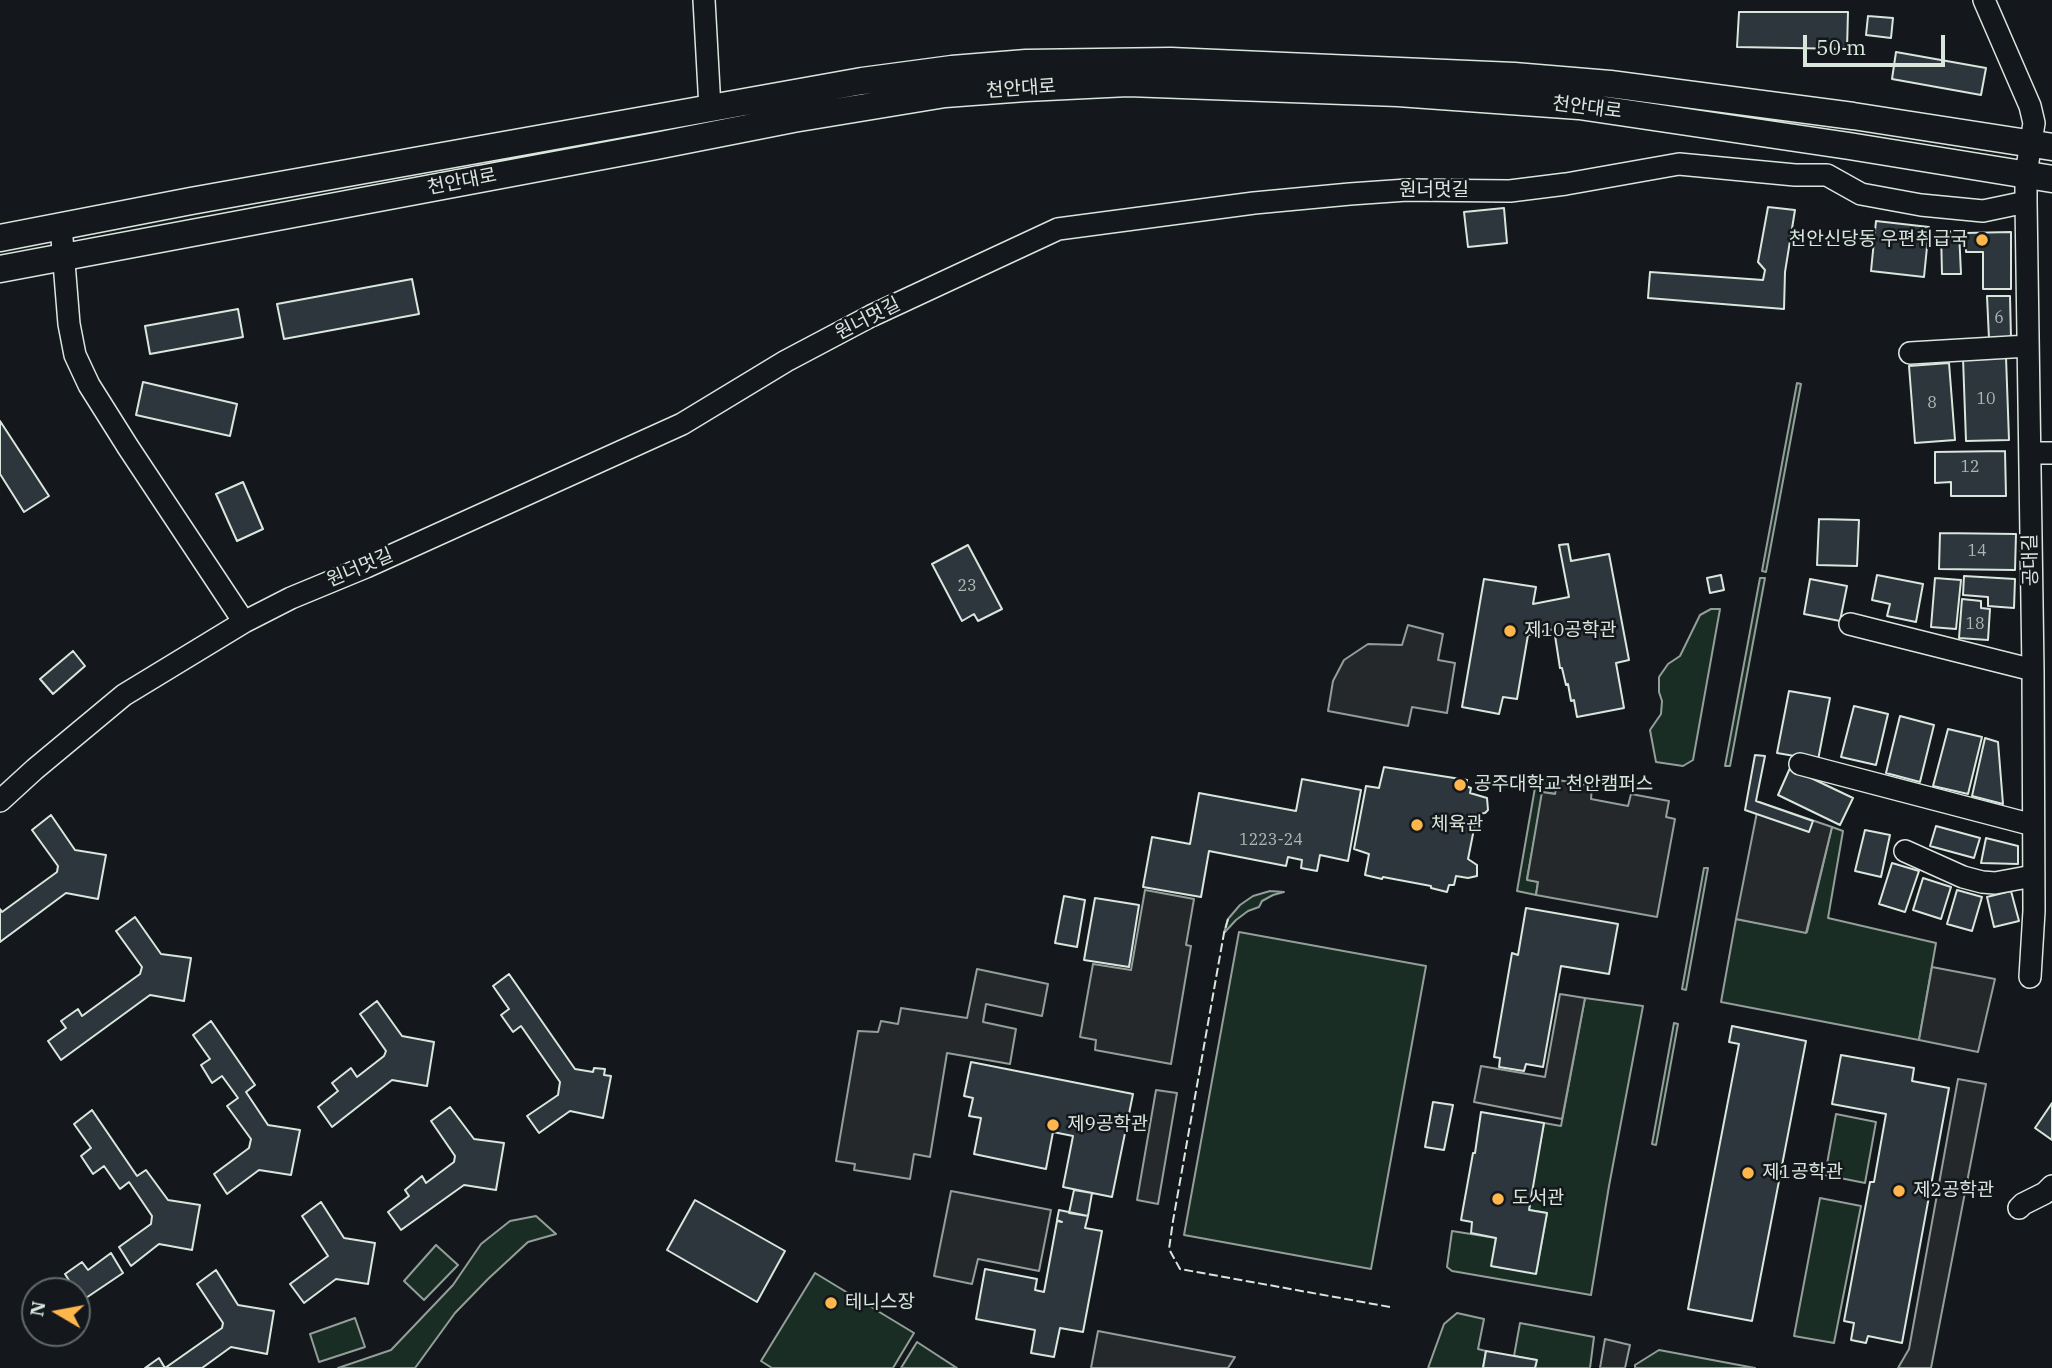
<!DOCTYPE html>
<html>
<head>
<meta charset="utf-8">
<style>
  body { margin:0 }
  #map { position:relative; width:2052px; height:1368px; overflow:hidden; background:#14181c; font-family:"IBM Plex Serif",serif }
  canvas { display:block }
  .north { position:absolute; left:21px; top:1277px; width:70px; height:70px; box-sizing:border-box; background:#14181c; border:2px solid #626a69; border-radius:50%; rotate:280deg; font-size:19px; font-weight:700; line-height:28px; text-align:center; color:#d8e6dc }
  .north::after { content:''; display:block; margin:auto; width:24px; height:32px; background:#ffb74d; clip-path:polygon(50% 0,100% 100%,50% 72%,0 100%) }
  .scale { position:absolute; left:1803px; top:35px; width:142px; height:32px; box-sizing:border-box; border:4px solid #d8e6dc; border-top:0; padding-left:9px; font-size:21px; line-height:24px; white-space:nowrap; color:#d8e6dc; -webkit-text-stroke:5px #14181c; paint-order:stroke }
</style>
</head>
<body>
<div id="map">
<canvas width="2052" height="1368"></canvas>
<div class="north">N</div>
<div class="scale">50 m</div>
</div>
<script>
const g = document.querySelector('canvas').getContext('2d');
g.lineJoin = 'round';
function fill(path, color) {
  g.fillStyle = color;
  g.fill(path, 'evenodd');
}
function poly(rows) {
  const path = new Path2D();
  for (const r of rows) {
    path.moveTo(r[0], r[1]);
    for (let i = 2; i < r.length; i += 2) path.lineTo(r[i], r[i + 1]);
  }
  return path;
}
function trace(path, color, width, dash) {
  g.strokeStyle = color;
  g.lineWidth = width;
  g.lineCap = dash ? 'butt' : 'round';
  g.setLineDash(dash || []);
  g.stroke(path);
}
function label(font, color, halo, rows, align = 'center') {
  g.font = font + ' "IBM Plex Serif","Noto Sans KR",serif';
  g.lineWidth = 5;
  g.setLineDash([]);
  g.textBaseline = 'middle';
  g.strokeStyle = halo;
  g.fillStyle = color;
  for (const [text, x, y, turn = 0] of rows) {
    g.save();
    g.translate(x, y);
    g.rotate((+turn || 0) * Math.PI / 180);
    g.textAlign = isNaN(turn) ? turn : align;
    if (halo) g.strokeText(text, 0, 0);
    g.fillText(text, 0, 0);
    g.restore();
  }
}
const green = poly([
  [1797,383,1801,384,1766,572,1762,571,1797,383],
  [1760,578,1765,578,1730,766,1725,766,1760,578],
  [1711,609,1720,609,1693,760,1683,766,1656,762,1650,730,1661,714,1662,701,1659,692,1659,677,1668,664,1680,656,1700,615,1711,609],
  [1543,778,1558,780,1556,794,1543,792,1527,879,1538,882,1536,895,1517,891,1536,782,1543,778],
  [1832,827,1843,831,1828,918,1936,943,1919,1040,1721,1002,1736,919,1807,932,1832,827],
  [1704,868,1708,868,1686,990,1682,989,1704,868],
  [1270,891,1284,892,1273,895,1262,901,1259,907,1248,911,1236,920,1224,933,1228,919,1240,905,1253,896,1270,891],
  [1239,932,1426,966,1371,1269,1184,1235,1239,932],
  [1585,998,1643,1006,1609,1186,1591,1295,1452,1271,1447,1267,1452,1231,1496,1238,1492,1266,1536,1273,1547,1213,1529,1210,1532,1188,1544,1123,1561,1126,1585,998],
  [1674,1023,1678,1024,1656,1145,1652,1144,1674,1023],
  [1836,1114,1876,1122,1865,1183,1825,1175,1836,1114],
  [1820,1198,1861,1206,1834,1343,1794,1336,1820,1198],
  [536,1216,556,1234,528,1242,488,1279,455,1313,415,1368,338,1368,391,1350,453,1285,481,1244,510,1221,536,1216],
  [436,1245,458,1265,424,1300,404,1281,436,1245],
  [815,1273,914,1333,893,1368,772,1368,761,1361,815,1273],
  [1457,1313,1484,1319,1478,1349,1486,1351,1483,1368,1428,1368,1444,1324,1457,1313],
  [355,1318,365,1347,319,1362,310,1334,355,1318],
  [1520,1323,1594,1337,1590,1368,1535,1368,1536,1360,1514,1356,1520,1323],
  [917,1342,957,1368,901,1368,917,1342],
  [1659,1350,1755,1368,1635,1368,1635,1365,1659,1350]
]);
fill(green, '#1a2d24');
trace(green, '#939e99', 2);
const parking = poly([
  [1408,625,1443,634,1438,660,1455,663,1447,713,1412,707,1408,726,1328,711,1333,681,1344,660,1368,644,1402,645,1408,625],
  [1558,780,1592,786,1591,799,1628,806,1631,794,1669,801,1666,817,1675,819,1657,917,1536,895,1538,882,1527,880,1542,792,1555,794,1558,780],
  [1759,802,1832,827,1806,933,1736,919,1759,802],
  [1145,890,1194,899,1186,945,1191,946,1171,1064,1095,1050,1096,1040,1080,1037,1093,964,1131,970,1145,890],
  [1932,967,1995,979,1978,1052,1919,1040,1932,967],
  [977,969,1048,984,1042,1016,986,1004,983,1022,1016,1029,1010,1064,947,1053,930,1157,914,1154,910,1179,854,1170,855,1164,836,1161,858,1031,878,1032,881,1021,898,1024,901,1008,967,1018,977,969],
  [1560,994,1585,998,1562,1119,1474,1102,1481,1066,1545,1077,1560,994],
  [1958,1079,1986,1084,1931,1368,1898,1368,1909,1349,1958,1079],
  [1156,1090,1177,1093,1158,1204,1137,1200,1156,1090],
  [951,1191,1051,1210,1039,1271,978,1259,972,1284,934,1276,951,1191],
  [1098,1331,1234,1357,1235,1357,1228,1368,1091,1368,1098,1331],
  [1605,1339,1630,1345,1625,1368,1600,1368,1605,1339]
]);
fill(parking, '#24282b');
trace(parking, '#939e99', 2);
const building = poly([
  [1739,12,1848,12,1847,49,1737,47,1739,12],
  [1868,16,1893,18,1891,38,1866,35,1868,16],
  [1896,52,1986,68,1981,95,1892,79,1896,52],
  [1768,207,1795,210,1785,272,1784,309,1648,298,1650,272,1763,280,1765,270,1758,262,1768,207],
  [1504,208,1507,243,1468,247,1464,212,1504,208],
  [1876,221,1929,227,1924,277,1871,271,1876,221],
  [1959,231,1961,274,1942,274,1941,232,1959,231],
  [2011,232,2011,289,1983,289,1983,252,1966,252,1965,233,2011,232],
  [412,279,419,314,284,339,277,304,412,279],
  [1987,296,2010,296,2011,339,1989,339,1987,296],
  [238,309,243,337,150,354,145,326,238,309],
  [2006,357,2009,440,1966,441,1963,358,2006,357],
  [1949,363,1955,440,1915,443,1909,366,1949,363],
  [143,382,237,404,230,436,136,415,143,382],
  [0,421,49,496,24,512,0,474,0,421],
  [2005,451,2006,496,1951,496,1951,482,1935,483,1935,452,2005,451],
  [243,482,263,529,237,541,216,494,243,482],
  [1819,519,1859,520,1857,566,1817,565,1819,519],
  [1940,533,2016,534,2015,570,1939,569,1940,533],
  [1568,544,1571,561,1609,554,1629,660,1616,663,1624,708,1577,717,1574,700,1571,701,1568,684,1566,685,1562,668,1560,668,1554,629,1528,635,1517,699,1503,697,1499,714,1462,707,1484,579,1536,587,1533,604,1569,597,1559,545,1568,544],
  [968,545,1002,609,978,621,974,614,962,621,932,564,968,545],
  [1721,575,1724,590,1710,593,1707,578,1721,575],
  [1877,575,1923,584,1916,622,1887,616,1890,604,1872,600,1877,575],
  [1964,576,2015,579,2014,608,1988,606,1988,597,1963,595,1964,576],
  [1935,578,1961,580,1956,629,1931,627,1935,578],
  [1810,579,1847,586,1840,621,1804,614,1810,579],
  [1962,599,1981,601,1981,608,1990,609,1988,640,1959,638,1962,599],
  [73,651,85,666,53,694,40,679,73,651],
  [1789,691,1830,698,1818,760,1777,753,1789,691],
  [1854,706,1888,714,1876,765,1841,757,1854,706],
  [1900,716,1934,725,1920,782,1886,773,1900,716],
  [1948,729,1982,737,1968,794,1933,786,1948,729],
  [1985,738,1998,742,2003,804,1972,796,1985,738],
  [1755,755,1765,756,1756,801,1813,821,1809,832,1745,810,1755,755],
  [1384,767,1467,780,1466,786,1471,788,1470,793,1487,798,1488,810,1485,813,1477,814,1468,859,1477,865,1477,876,1468,878,1456,876,1454,885,1449,885,1447,892,1431,888,1431,886,1383,877,1382,879,1365,875,1369,854,1354,849,1366,786,1379,788,1384,767],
  [1790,768,1853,798,1840,825,1778,795,1790,768],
  [1302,779,1361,790,1348,861,1320,855,1317,871,1301,868,1302,860,1288,857,1286,866,1209,851,1201,897,1143,887,1152,837,1190,844,1199,793,1296,811,1302,779],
  [51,815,75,850,106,855,98,899,66,893,0,942,0,909,2,912,57,872,58,866,32,830,51,815],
  [1936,826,1980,838,1974,858,1930,846,1936,826],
  [1865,830,1890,835,1881,877,1855,871,1865,830],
  [1986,838,2018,846,2018,864,1981,863,1986,838],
  [1892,863,1919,871,1905,912,1879,904,1892,863],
  [1923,878,1951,887,1941,919,1913,910,1923,878],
  [1957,890,1982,897,1972,931,1947,924,1957,890],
  [2011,891,2019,921,1994,927,1987,897,2011,891],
  [1064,896,1085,900,1077,947,1055,943,1064,896],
  [1095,898,1139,905,1129,967,1084,960,1095,898],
  [1526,908,1618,924,1609,974,1561,966,1543,1067,1526,1064,1524,1071,1499,1067,1500,1058,1494,1057,1512,953,1518,955,1526,908],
  [135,917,161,954,191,958,184,1001,150,995,61,1060,48,1041,66,1028,61,1021,78,1009,82,1016,140,974,142,967,116,931,135,917],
  [509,974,575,1069,593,1072,594,1068,605,1069,604,1075,611,1076,603,1118,570,1111,539,1133,527,1116,558,1095,560,1082,521,1026,513,1032,501,1015,509,1009,493,986,509,974],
  [377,1001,402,1036,434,1042,427,1086,392,1080,332,1127,318,1107,338,1091,332,1083,351,1068,357,1077,384,1056,386,1051,360,1014,377,1001],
  [211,1021,255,1085,246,1092,268,1125,300,1130,291,1175,259,1170,227,1194,214,1174,249,1148,251,1139,227,1106,238,1098,222,1076,212,1083,201,1065,210,1059,193,1035,211,1021],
  [1732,1026,1806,1041,1752,1321,1688,1309,1739,1044,1729,1042,1732,1026],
  [1841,1055,1914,1068,1912,1081,1949,1088,1902,1343,1868,1336,1866,1343,1851,1340,1854,1323,1844,1321,1870,1182,1874,1182,1886,1114,1832,1104,1841,1055],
  [971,1062,1133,1094,1112,1197,1063,1187,1073,1136,1053,1132,1046,1169,974,1154,981,1118,969,1116,973,1098,964,1096,971,1062],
  [1433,1102,1453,1105,1444,1150,1425,1147,1433,1102],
  [2052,1103,2052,1140,2035,1128,2052,1103],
  [450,1107,474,1139,504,1143,496,1190,464,1185,401,1230,388,1212,409,1196,405,1190,422,1176,426,1183,454,1162,455,1156,431,1121,450,1107],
  [92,1110,137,1176,146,1170,168,1200,200,1205,192,1250,159,1244,131,1266,119,1247,151,1224,152,1216,129,1182,120,1189,104,1166,93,1174,81,1156,91,1148,74,1124,92,1110],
  [1481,1112,1544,1123,1529,1210,1547,1213,1536,1274,1491,1266,1496,1238,1471,1233,1472,1222,1461,1220,1473,1153,1475,1153,1481,1112],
  [1074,1190,1092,1193,1088,1216,1069,1213,1074,1190],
  [695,1200,785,1251,757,1302,667,1250,695,1200],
  [321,1202,344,1238,375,1243,368,1284,336,1279,304,1303,290,1284,328,1256,302,1216,321,1202],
  [1059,1210,1088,1216,1085,1228,1102,1231,1083,1332,1060,1328,1054,1357,1031,1353,1035,1330,976,1319,985,1269,1037,1279,1035,1290,1044,1292,1057,1221,1062,1222,1057,1220,1059,1210],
  [111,1253,123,1273,77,1304,77,1291,57,1291,70,1282,65,1274,82,1262,88,1270,111,1253],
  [216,1270,238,1305,274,1311,267,1354,231,1347,202,1368,145,1368,159,1358,165,1368,222,1328,223,1323,197,1284,216,1270],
  [1486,1351,1537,1360,1535,1368,1483,1368,1486,1351]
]);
fill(building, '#2c363c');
trace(building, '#d8e6dc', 2);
const minor = poly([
  [704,0,710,108],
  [1984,0,2030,106,2034,123,2026,174,2026,202,2033,670,2034,911,2030,977],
  [61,226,69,324,75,355,89,385,128,447,244,622],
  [1910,353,2028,346],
  [2030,453,2052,453],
  [1850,624,2033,670],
  [1800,764,2033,825],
  [0,801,35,769,124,695,244,622,291,598,366,567,682,424,786,361,871,316,1058,229,1254,203,1350,194,1407,190,1510,191,1566,184,1679,164,1795,175,1827,175,1861,194,1921,205,1983,211,2026,202],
  [1905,851,1963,877,1982,882,1995,883,2033,876],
  [2019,1208,2023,1204,2045,1193,2052,1186]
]);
const major = poly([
  [0,238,191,201,862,81,952,69,1026,63,1171,61,1514,76,1610,84,1853,116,2052,147],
  [0,269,656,146,793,119,945,94,1026,88,1128,83,1398,93,1579,106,1849,146,2052,179]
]);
trace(minor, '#d8e6dc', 24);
trace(major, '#d8e6dc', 29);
trace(minor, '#14181c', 21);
trace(major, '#14181c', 26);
trace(poly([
  [1228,919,1224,933,1173,1221,1169,1249,1180,1269,1390,1307]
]), '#d8e6dc', 2, [9, 3.5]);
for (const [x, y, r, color] of [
  [1982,240,7,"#ffb74d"],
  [1510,631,7,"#ffb74d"],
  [1460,785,7,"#ffb74d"],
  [1417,825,7,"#ffb74d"],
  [1053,1125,7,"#ffb74d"],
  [1748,1173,7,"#ffb74d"],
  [1899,1191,7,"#ffb74d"],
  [1498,1199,7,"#ffb74d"],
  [831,1303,7,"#ffb74d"]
]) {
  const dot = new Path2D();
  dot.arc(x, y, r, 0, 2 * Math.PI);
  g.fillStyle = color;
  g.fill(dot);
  trace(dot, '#14181c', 2.5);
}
label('16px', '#adbab4', null, [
  ["6",1999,318],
  ["10",1986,399],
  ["8",1932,403],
  ["12",1970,467],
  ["14",1977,551],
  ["23",967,586],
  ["18",1975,624],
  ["1223-24",1271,840]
]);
label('19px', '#d8e6dc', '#14181c', [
  ["천안대로",1021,89,-4],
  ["천안대로",1587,108,7],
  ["천안대로",462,182,-11],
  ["원너멋길",1434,191],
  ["원너멋길",868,319,-27],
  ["공대길",2031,560,-91],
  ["원너멋길",360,568,-23]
]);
label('19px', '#d8e6dc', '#14181c', [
  ["천안신당동 우편취급국",1968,240,"right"],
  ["제10공학관",1524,631],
  ["공주대학교 천안캠퍼스",1474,785],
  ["체육관",1431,825],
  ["제9공학관",1067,1125],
  ["제1공학관",1762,1173],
  ["제2공학관",1913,1191],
  ["도서관",1512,1199],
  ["테니스장",845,1303]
], 'left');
</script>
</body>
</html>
